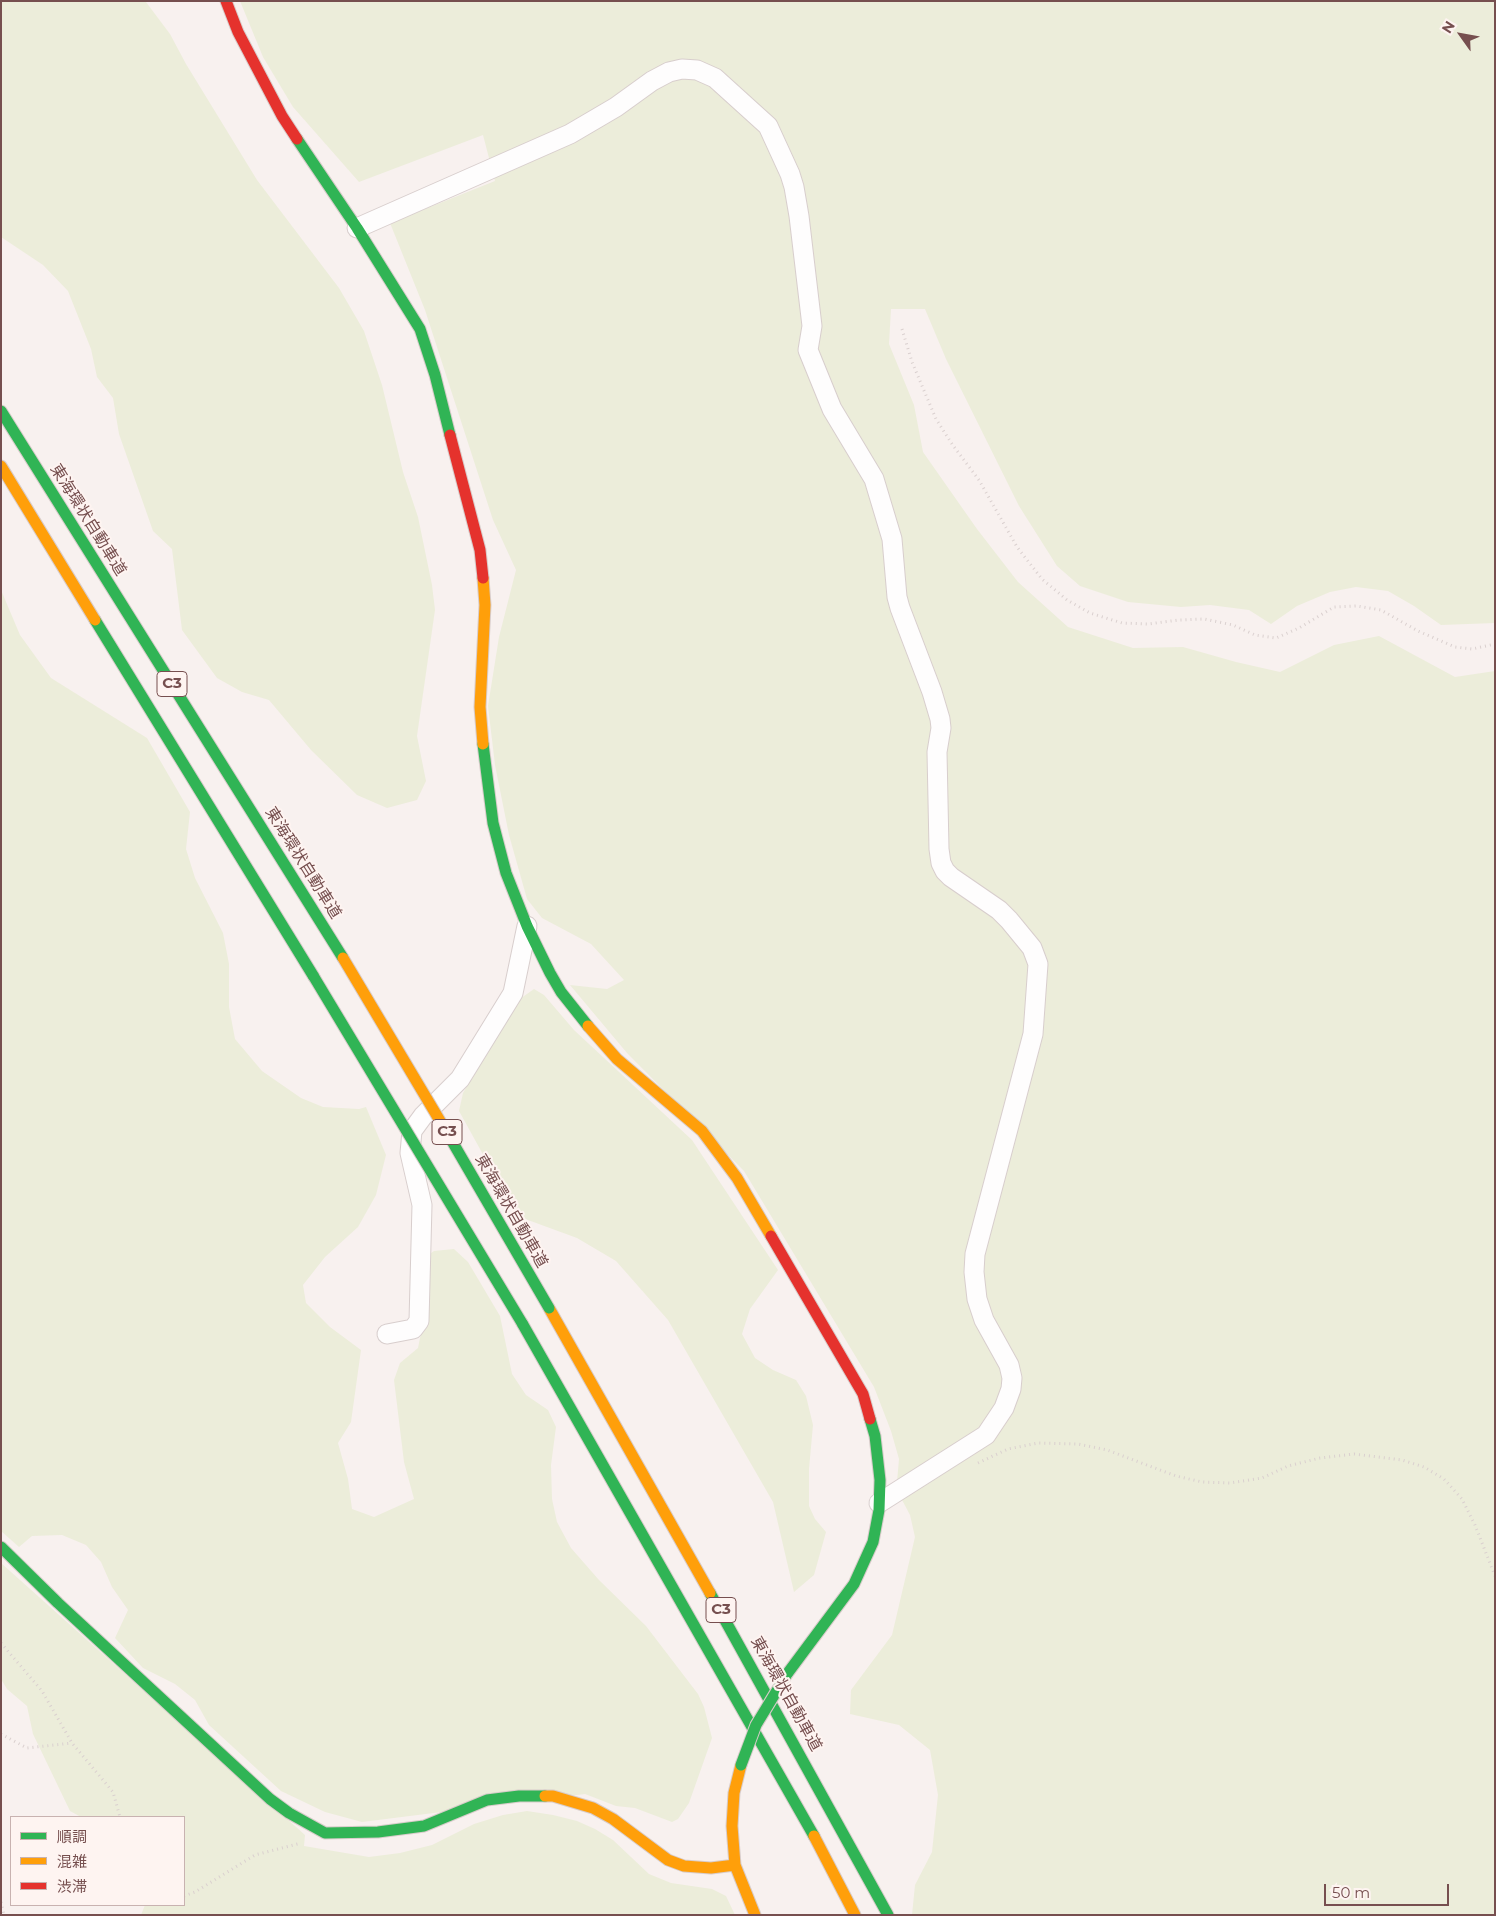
<!DOCTYPE html>
<html>
<head>
<meta charset="utf-8">
<style>
  body { margin:0 }
  #map { position:relative; width:1496px; height:1916px; overflow:hidden; background:#f8f1ef; font-family:Montserrat,"Noto Sans JP",sans-serif }
  canvas { display:block }
  .frame { position:absolute; inset:0; border:2px solid #764f4f; pointer-events:none }
  .legend { position:absolute; left:10px; top:1816px; width:175px; height:90px; box-sizing:border-box; background:#fef4f1; border:1px solid #c8b2b0; margin:0; padding:6px 9px; list-style:none; font-size:15px; color:#764f4f }
  .legend li { display:flex; align-items:center; gap:10px; height:25px }
  .legend b { width:25px; border:1px solid #c8b2b0 }
  .north { position:absolute; left:1436px; top:10px; width:50px; height:50px; -webkit-text-stroke:4px #fef4f1; paint-order:stroke; rotate:302deg; font-size:14px; font-weight:700; line-height:20px; text-align:center; color:#764f4f }
  .north::after { content:''; display:block; margin:auto; width:18px; height:22px; background:#764f4f; clip-path:polygon(50% 0,100% 100%,50% 72%,0 100%) }
  .scale { position:absolute; left:1324px; top:1884px; width:125px; height:22px; box-sizing:border-box; border:2px solid #764f4f; border-top:0; padding-left:6px; font-size:15px; line-height:18px; white-space:nowrap; color:#764f4f; -webkit-text-stroke:4px #fef4f1; paint-order:stroke }
</style>
</head>
<body>
<div id="map">
<canvas width="1496" height="1916"></canvas>
<div class="frame"></div>
<ul class="legend">
<li><b style="height:6px;background:#30b455"></b>順調</li>
<li><b style="height:6px;background:#ff9f0a"></b>混雑</li>
<li><b style="height:6px;background:#e5322d"></b>渋滞</li>
</ul>
<div class="north">N</div>
<div class="scale">50 m</div>
</div>
<script>
const g = document.querySelector('canvas').getContext('2d');
g.lineJoin = 'round';
function fill(path, color) {
  g.fillStyle = color;
  g.fill(path, 'evenodd');
}
function poly(rows) {
  const path = new Path2D();
  for (const r of rows) {
    path.moveTo(r[0], r[1]);
    for (let i = 2; i < r.length; i += 2) path.lineTo(r[i], r[i + 1]);
  }
  return path;
}
function trace(path, color, width, dash) {
  g.strokeStyle = color;
  g.lineWidth = width;
  g.lineCap = dash ? 'butt' : 'round';
  g.setLineDash(dash || []);
  g.stroke(path);
}
function label(font, color, halo, rows, align = 'center') {
  g.font = font + ' Montserrat,"Noto Sans JP",sans-serif';
  g.lineWidth = 4;
  g.setLineDash([]);
  g.textBaseline = 'middle';
  g.strokeStyle = halo;
  g.fillStyle = color;
  for (const [text, x, y, turn = 0] of rows) {
    g.save();
    g.translate(x, y);
    g.rotate((+turn || 0) * Math.PI / 180);
    g.textAlign = isNaN(turn) ? turn : align;
    if (halo) g.strokeText(text, 0, 0);
    g.fillText(text, 0, 0);
    g.restore();
  }
}
fill(poly([
  [1,1,146,2,170,34,186,64,257,180,339,288,364,331,382,385,403,472,418,517,432,585,435,610,417,736,426,781,417,800,387,808,357,795,311,750,269,700,242,692,217,678,182,630,172,549,153,531,119,434,113,398,97,377,91,349,68,291,43,265,1,237],
  [240,1,1495,1,1495,623,1441,625,1414,606,1388,591,1356,587,1330,592,1297,606,1271,624,1249,610,1210,605,1181,607,1128,602,1080,586,1057,566,1019,506,946,359,925,309,891,309,889,344,914,405,923,452,977,529,1018,582,1068,627,1133,648,1183,647,1236,662,1280,672,1334,645,1379,636,1455,677,1495,671,1495,1915,912,1915,915,1885,932,1852,938,1795,930,1750,899,1725,850,1714,851,1690,892,1635,915,1537,910,1515,900,1496,897,1482,899,1459,891,1431,874,1387,744,1171,627,1053,570,985,607,989,624,980,591,944,542,918,527,899,509,835,495,765,488,706,499,637,516,570,493,520,425,310,390,223,495,181,483,135,359,182,293,107,263,57],
  [1,590,20,635,51,678,147,738,190,812,186,849,195,878,223,933,229,964,229,1007,235,1039,262,1071,301,1098,323,1107,359,1109,366,1107,386,1155,376,1195,358,1227,325,1257,303,1285,306,1303,330,1327,361,1350,351,1422,338,1443,348,1479,352,1509,374,1517,414,1499,404,1462,394,1380,400,1363,418,1348,423,1323,428,1255,434,1251,454,1249,468,1262,500,1316,512,1374,526,1395,548,1410,556,1427,551,1465,552,1499,557,1522,571,1548,599,1580,646,1626,698,1694,704,1707,712,1738,689,1803,678,1819,672,1822,635,1808,616,1806,585,1794,362,1822,325,1812,281,1791,209,1725,195,1700,175,1684,143,1668,115,1638,128,1610,112,1587,101,1562,86,1545,62,1535,32,1536,19,1547,1,1531],
  [534,989,544,995,574,1030,692,1140,778,1270,750,1309,742,1334,755,1358,773,1370,796,1380,806,1396,813,1425,809,1469,809,1506,815,1519,826,1532,814,1575,794,1592,773,1502,668,1320,616,1261,577,1238,517,1216,459,1111,463,1093,517,1001],
  [1,1563,305,1835,304,1846,369,1857,400,1853,432,1845,474,1824,503,1815,527,1811,553,1815,577,1821,595,1829,613,1840,649,1874,671,1883,712,1889,726,1896,735,1915,141,1915,145,1905,184,1905,184,1817,81,1817,70,1811,33,1734,27,1706,7,1689,1,1679]
]), '#ecedda');
const street = poly([
  [357,228,570,134,616,107,652,81,669,72,682,69,697,70,715,78,768,126,790,174,794,187,799,216,812,326,808,350,832,409,874,479,892,539,897,597,900,608,932,692,940,719,941,728,937,752,939,849,941,863,945,871,951,877,999,910,1009,920,1032,948,1038,964,1033,1034,975,1254,974,1272,977,1299,984,1320,1009,1365,1012,1378,1011,1389,1004,1408,986,1435,879,1503],
  [387,1334,413,1329,419,1321,422,1205,410,1153,412,1131,423,1116,460,1079,513,993,527,926]
]);
const fast = poly([
  [297,139,357,228,420,329,435,375,450,435],
  [1,411,343,958],
  [95,620,314,977],
  [483,744,493,823,506,873,527,926,550,973,561,992,588,1026],
  [522,1323,814,1836],
  [1,1547,58,1603,270,1799,289,1813,325,1833,378,1832,424,1826,487,1800,519,1796,545,1796],
  [710,1593,888,1915],
  [787,1674,854,1584,873,1542,879,1510,880,1480,875,1436,870,1419]
]);
const slow = poly([
  [1,466,95,620],
  [483,578,485,605,480,707,483,744],
  [588,1026,617,1059,702,1131,737,1178,771,1236],
  [549,1308,710,1593],
  [741,1765,734,1793,732,1826,735,1865,755,1915],
  [545,1796,553,1796,593,1808,613,1819,668,1860,684,1866,711,1868,735,1865],
  [814,1836,855,1915]
]);
const jam = poly([
  [226,1,238,32,282,116,297,139],
  [450,435,480,550,483,578],
  [771,1236,863,1394,870,1419]
]);
trace(street, '#d8cecd', 21);
trace(fast, '#d8ccca', 13);
trace(slow, '#d8ccca', 13);
trace(jam, '#d8ccca', 13);
trace(poly([
  [902,329,912,362,936,419,952,444,979,480,1017,547,1042,579,1067,600,1090,613,1122,623,1148,624,1179,620,1204,619,1233,625,1255,635,1276,638,1299,628,1334,607,1357,606,1381,610,1418,631,1455,647,1472,649,1495,644],
  [978,1463,1008,1449,1038,1443,1078,1444,1107,1450,1176,1476,1202,1482,1230,1483,1262,1478,1288,1466,1320,1458,1354,1454,1402,1460,1424,1467,1444,1479,1462,1499,1475,1525,1495,1576],
  [1,1643,42,1691,72,1743,113,1792,120,1817],
  [1,1734,27,1748,72,1743],
  [184,1896,195,1892,255,1855,301,1843],
  [1,1902,4,1915]
]), '#dad0cf', 3, [1, 4]);
trace(street, '#fefdfd', 19);
trace(fast, '#30b455', 11);
trace(slow, '#ff9f0a', 11);
trace(jam, '#e5322d', 11);
const fastBridge = poly([
  [314,977,522,1323],
  [449,1136,549,1308],
  [741,1765,756,1725,787,1674]
]);
const slowBridge = poly([
  [343,958,449,1136]
]);
trace(fastBridge, '#d8ccca', 13, []);
trace(slowBridge, '#d8ccca', 13, []);
trace(fastBridge, '#30b455', 11);
trace(slowBridge, '#ff9f0a', 11);
for (const [x, y, w] of [
  [172,684,30],
  [447,1132,30],
  [721,1610,30]
]) {
  const box = new Path2D();
  box.roundRect(x - w / 2, y - 12.5, w, 25, 4);
  g.fillStyle = '#fef4f1';
  g.fill(box);
  trace(box, '#764f4f', 1);
}
label('bold 15px', '#764f4f', null, [
  ["C3",172,684],
  ["C3",447,1132],
  ["C3",721,1610]
]);
label('16px', '#764f4f', '#fef4f1', [
  ["東海環状自動車道",88,520,58],
  ["東海環状自動車道",303,863,58],
  ["東海環状自動車道",511,1211,60],
  ["東海環状自動車道",786,1694,61]
]);
</script>
</body>
</html>
